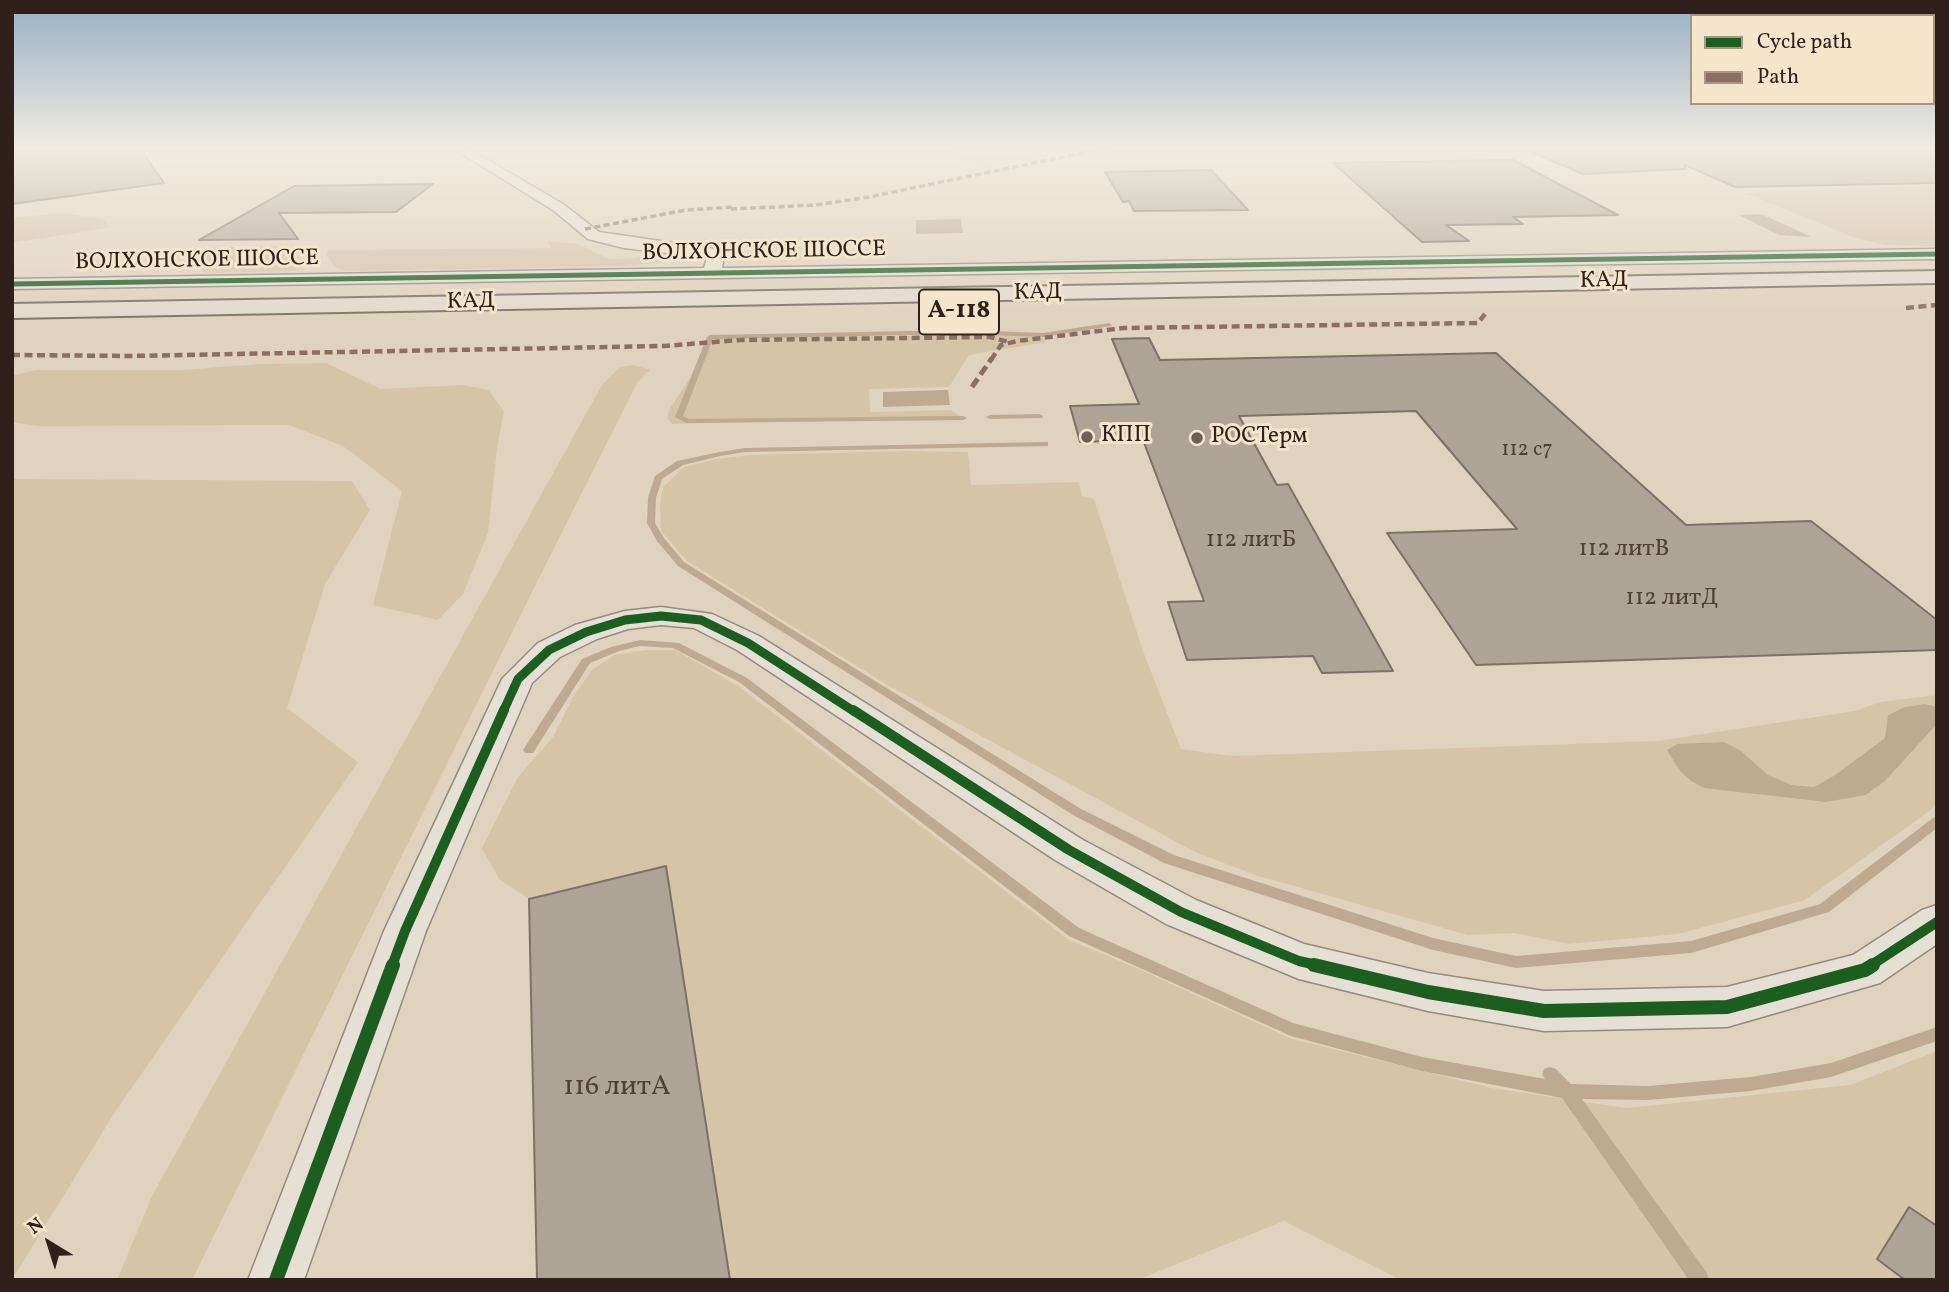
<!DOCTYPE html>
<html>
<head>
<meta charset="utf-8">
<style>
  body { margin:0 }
  #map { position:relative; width:1949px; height:1292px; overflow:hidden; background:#e0d3bd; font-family:Vollkorn,serif }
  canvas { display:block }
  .frame { position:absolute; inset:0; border:14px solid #2f201b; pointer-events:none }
  .legend { position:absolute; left:1690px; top:14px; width:245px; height:91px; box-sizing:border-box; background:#f5e5ca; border:2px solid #a69684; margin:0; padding:9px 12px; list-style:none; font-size:21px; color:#2f201b }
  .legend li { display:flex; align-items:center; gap:14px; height:35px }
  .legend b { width:35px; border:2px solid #a69684 }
  .north { position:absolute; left:14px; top:1208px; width:70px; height:70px; -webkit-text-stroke:5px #f5e5ca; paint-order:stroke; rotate:322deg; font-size:19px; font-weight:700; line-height:28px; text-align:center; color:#2f201b }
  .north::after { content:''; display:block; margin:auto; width:24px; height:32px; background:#2f201b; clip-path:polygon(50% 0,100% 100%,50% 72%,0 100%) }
</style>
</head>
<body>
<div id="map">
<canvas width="1949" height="1292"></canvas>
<div class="frame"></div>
<ul class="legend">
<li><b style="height:9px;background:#1b5e20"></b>Cycle path</li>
<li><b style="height:9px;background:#8d6e63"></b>Path</li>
</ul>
<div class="north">N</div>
</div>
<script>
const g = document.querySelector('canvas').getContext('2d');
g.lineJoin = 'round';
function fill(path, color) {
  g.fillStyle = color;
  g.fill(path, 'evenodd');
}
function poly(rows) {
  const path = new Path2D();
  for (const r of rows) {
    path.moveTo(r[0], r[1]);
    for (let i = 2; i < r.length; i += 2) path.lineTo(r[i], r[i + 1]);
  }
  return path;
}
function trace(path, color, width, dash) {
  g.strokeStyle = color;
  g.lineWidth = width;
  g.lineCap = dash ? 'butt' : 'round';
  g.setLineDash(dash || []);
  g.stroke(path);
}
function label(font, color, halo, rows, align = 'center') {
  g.font = font + ' Vollkorn,serif';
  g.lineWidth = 6;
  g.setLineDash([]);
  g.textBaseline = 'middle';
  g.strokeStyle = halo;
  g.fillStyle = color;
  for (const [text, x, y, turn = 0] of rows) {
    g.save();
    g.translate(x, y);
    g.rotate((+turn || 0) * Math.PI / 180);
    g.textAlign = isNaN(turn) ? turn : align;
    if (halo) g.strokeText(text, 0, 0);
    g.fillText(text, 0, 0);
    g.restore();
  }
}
fill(poly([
  [949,146,1097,146,985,169,963,161],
  [1937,185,1937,246,1886,245,1858,239,1745,193],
  [60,213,104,219,109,225,107,228,12,243,12,218],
  [547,241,578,244,609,259,636,258,645,255,665,259,665,262,627,266,347,271,335,267,326,254,329,250,552,248],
  [288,246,294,249,303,267,298,271,205,273,195,260,185,257,192,248],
  [1005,335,1041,336,1047,342,969,355,949,387,869,389,870,412,951,410,961,417,672,424,667,418,669,410,716,338],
  [326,363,381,389,463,385,488,390,504,411,497,448,488,533,463,594,438,620,373,605,402,491,343,446,289,425,38,426,12,422,12,376,36,370,181,370,261,364],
  [634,365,650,370,637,383,534,588,192,1280,117,1280,153,1194,602,385,620,367],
  [908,451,968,452,971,485,1079,482,1082,496,1094,499,1143,651,1181,749,1231,756,1657,741,1855,711,1880,702,1937,695,1937,707,1925,704,1905,707,1888,715,1885,738,1835,775,1814,787,1792,785,1768,775,1741,751,1704,788,1795,797,1866,795,1885,781,1937,724,1937,803,1931,810,1805,900,1678,934,1569,944,1514,933,1468,935,1255,875,1195,852,889,686,687,561,661,531,660,505,663,487,684,467,716,459,751,455],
  [12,479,352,481,370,510,325,584,287,708,358,762,115,1112,12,1280],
  [646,650,675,650,738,686,1069,940,1139,969,1292,1039,1492,1088,1626,1108,1850,1085,1937,1051,1937,1280,1401,1280,1284,1221,1137,1280,730,1280,666,866,529,899,499,879,482,848,518,777,553,737,573,697,592,670,614,655]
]), '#d6c4a7');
fill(poly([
  [1761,214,1770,218,1812,237,1779,235,1739,215],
  [961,219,963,233,916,234,916,220],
  [948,390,950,405,883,407,883,392],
  [1925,704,1937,707,1937,724,1885,781,1866,795,1826,802,1704,788,1691,781,1680,771,1667,750,1677,744,1724,742,1741,751,1768,775,1792,785,1814,787,1835,775,1885,738,1888,715,1905,707]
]), '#bdaa90');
fill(poly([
  [1109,323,1112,325,1111,326,1043,337,962,334,713,339,683,416,688,419,963,416,967,418,963,420,687,423,675,417,707,337,710,335,962,330,1043,333,1109,323],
  [1039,414,1043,416,1042,418,990,419,986,417,990,415,1039,414],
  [1045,442,1048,442,1048,446,745,452,720,456,683,465,662,479,656,498,655,523,664,538,684,562,1081,809,1174,855,1433,938,1516,956,1691,941,1820,904,1933,818,1937,816,1937,828,1829,912,1691,953,1516,968,1433,950,1164,863,1073,815,678,566,657,541,647,523,648,498,655,476,677,461,720,452,745,448,1045,442],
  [640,640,679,643,747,678,1079,928,1293,1023,1422,1057,1545,1079,1542,1074,1544,1069,1550,1067,1556,1069,1571,1084,1648,1086,1751,1077,1831,1063,1937,1027,1937,1041,1831,1077,1751,1091,1648,1100,1582,1099,1707,1273,1709,1280,1689,1280,1562,1098,1422,1071,1291,1036,1069,936,739,682,673,648,640,646,619,651,590,663,533,753,525,753,523,750,582,659,611,647,640,640]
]), '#bdaa90');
const building = poly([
  [12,146,138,146,164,183,12,204,12,146],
  [1517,146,1937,146,1937,183,1735,187,1685,165,1685,169,1583,174,1517,146],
  [1513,160,1618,215,1513,217,1523,224,1446,225,1469,241,1422,242,1333,163,1513,160],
  [1211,170,1248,210,1134,211,1129,201,1123,202,1105,172,1211,170],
  [433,184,396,212,279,213,298,239,199,240,294,186,433,184],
  [1149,338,1160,360,1496,353,1686,525,1811,521,1937,620,1937,650,1476,665,1387,533,1517,529,1416,411,1239,416,1277,485,1288,484,1393,671,1322,673,1313,656,1187,660,1168,602,1204,601,1143,440,1080,442,1070,406,1139,404,1112,339,1149,338],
  [666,866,730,1280,537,1280,529,899,666,866],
  [1909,1207,1937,1226,1937,1280,1905,1280,1877,1259,1909,1207]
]);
fill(building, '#aea495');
trace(building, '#7b7268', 2);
const minor = poly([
  [449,146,464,146,563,204,599,232,722,250,724,254,722,268,1937,249,1937,259,12,289,12,279,704,268,707,258,624,248,588,239,553,210,449,146],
  [661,607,712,614,759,636,1083,840,1196,900,1304,944,1428,973,1544,991,1727,987,1853,955,1922,910,1937,905,1937,944,1880,983,1727,1027,1544,1031,1428,1011,1299,979,1166,924,1055,860,737,650,694,628,661,625,628,629,597,639,560,657,532,683,426,931,304,1280,248,1280,384,931,502,679,538,643,575,625,625,611,661,607]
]);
const motorway = poly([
  [1937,271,1937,283,12,318,12,304,1937,271]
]);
trace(minor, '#948a7e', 3);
trace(motorway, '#7b7268', 4);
fill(minor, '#e6dfd4');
fill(motorway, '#e2dacd');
trace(poly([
  [731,209,815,205,869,197,1116,146],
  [585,229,686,210,732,207]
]), '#8d6e63', 3.5, [6, 3.5]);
trace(poly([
  [1906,308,1937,305],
  [12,355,130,356,664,346,740,340,990,337,1009,342],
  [991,360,1001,345,1017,341,1124,328,1478,323,1485,314]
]), '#8d6e63', 4.5, [8, 4.5]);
trace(poly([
  [972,387,992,358]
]), '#8d6e63', 5, [10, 5]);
trace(poly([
  [12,284,1937,254]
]), '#1b5e20', 5);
trace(poly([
  [503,712,518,679,549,650,586,632,625,620,661,616,701,620,748,643,855,712]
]), '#1b5e20', 9);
trace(poly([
  [853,710,1069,850,1181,912,1299,961,1321,966],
  [392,966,405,931,504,710],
  [1870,966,1937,922]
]), '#1b5e20', 10);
trace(poly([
  [1314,965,1428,992,1544,1011,1727,1007,1865,970,1873,965],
  [276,1280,393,965]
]), '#1b5e20', 14);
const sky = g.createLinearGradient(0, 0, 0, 327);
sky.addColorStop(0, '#97b0c5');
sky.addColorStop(0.45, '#f1ebe1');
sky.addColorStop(1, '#f1ebe100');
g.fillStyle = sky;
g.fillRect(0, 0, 1949, 327);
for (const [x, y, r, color] of [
  [1087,437,7,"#6d5f54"],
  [1197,438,7,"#6d5f54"]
]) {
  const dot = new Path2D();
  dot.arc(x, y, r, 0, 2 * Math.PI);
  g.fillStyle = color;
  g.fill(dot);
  trace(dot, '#f5e5ca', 2.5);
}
label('21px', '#4f413a', null, [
  ["112 с7",1527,451]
]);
label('23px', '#2f201b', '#f5e5ca', [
  ["ВОЛХОНСКОЕ ШОССЕ",764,253,-1],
  ["ВОЛХОНСКОЕ ШОССЕ",197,262,-1],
  ["КАД",1604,282,-1],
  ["КАД",1038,294,-1],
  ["КАД",471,303,-1]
]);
label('23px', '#2f201b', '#f5e5ca', [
  ["КПП",1101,437],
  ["РОСТерм",1211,438]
], 'left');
label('24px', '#4f413a', null, [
  ["112 литБ",1251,542],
  ["112 литВ",1624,551],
  ["112 литД",1672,600]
]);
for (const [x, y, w] of [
  [959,312,80]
]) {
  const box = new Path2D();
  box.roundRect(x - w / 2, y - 22.5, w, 45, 5);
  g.fillStyle = '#f5e5ca';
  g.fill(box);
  trace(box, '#2f201b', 2);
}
label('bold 26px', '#2f201b', null, [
  ["А-118",959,312]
]);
label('28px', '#4f413a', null, [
  ["116 литА",617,1089]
]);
</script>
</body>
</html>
